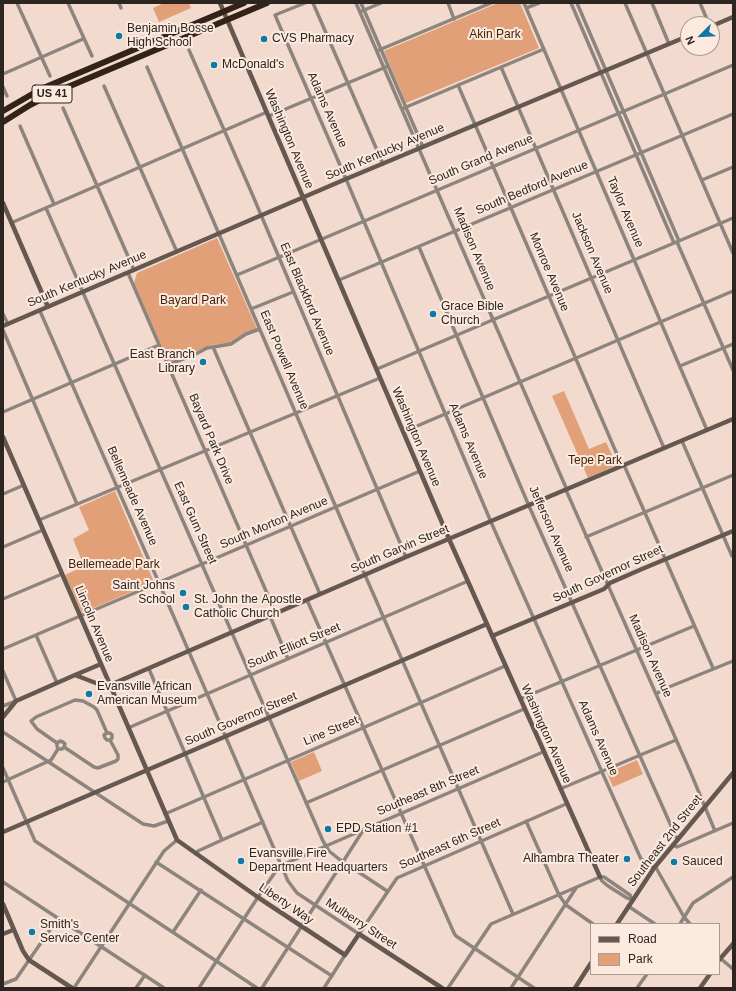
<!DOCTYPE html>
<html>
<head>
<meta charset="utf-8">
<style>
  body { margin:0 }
  #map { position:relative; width:736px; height:991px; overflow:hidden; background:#f2dbce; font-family:Arial,sans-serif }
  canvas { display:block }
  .frame { position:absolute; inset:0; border:4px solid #2d2520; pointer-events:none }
  .legend { position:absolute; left:590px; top:923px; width:130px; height:52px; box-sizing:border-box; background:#fceadf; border:1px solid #a99b93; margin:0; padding:5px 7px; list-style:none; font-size:12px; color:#2d2520 }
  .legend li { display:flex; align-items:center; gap:8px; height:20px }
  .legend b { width:20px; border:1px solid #a99b93 }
  .north { position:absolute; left:680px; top:16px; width:40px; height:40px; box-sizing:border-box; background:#fceadf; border:1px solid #a99b93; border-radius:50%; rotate:246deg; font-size:11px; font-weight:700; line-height:16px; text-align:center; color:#2d2520 }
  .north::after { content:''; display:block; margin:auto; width:14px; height:18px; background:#0e79a4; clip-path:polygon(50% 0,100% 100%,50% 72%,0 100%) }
</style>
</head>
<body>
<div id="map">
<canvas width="736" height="991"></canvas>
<div class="frame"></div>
<ul class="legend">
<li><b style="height:5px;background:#655851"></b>Road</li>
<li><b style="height:11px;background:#e1a078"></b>Park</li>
</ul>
<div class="north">N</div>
</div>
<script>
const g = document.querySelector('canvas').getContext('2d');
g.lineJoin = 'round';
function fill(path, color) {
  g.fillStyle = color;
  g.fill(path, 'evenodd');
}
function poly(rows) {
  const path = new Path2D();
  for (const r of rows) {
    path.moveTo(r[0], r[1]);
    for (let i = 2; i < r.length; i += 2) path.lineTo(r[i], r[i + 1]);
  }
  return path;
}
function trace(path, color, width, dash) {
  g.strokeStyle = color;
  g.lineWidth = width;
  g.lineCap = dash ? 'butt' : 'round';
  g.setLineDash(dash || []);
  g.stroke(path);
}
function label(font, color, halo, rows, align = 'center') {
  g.font = font + ' Arial,sans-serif';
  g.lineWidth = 4;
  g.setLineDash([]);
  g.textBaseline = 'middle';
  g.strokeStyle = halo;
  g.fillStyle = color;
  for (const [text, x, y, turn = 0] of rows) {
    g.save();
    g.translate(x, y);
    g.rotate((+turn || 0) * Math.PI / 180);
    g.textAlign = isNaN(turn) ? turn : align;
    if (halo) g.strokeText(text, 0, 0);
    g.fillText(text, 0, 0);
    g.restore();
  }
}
fill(poly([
  [164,3,189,3,191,8,159,22,153,8],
  [498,3,520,3,539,48,406,103,384,51],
  [217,238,257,329,230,343,212,345,169,363,134,283,137,273],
  [564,391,589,449,606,442,617,465,588,478,552,396],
  [115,491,154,582,82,613,65,575,84,566,73,539,89,530,79,507],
  [314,752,322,771,299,781,291,762],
  [637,760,643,774,613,787,607,773]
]), '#e1a078');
trace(poly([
  [17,3,50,76],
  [68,3,92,56],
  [119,3,121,8],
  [305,3,275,15,346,179,491,522,602,772,641,859,654,868],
  [313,3,383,164],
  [356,3,419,149],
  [361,3,423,147],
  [448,3,454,19],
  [524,3,707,430],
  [571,3,674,243],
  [577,3,679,241],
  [625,3,733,253],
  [652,3,669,44],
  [700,3,709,24],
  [526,8,539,3],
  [362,11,381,3],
  [189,50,250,189,406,557],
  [379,50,491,3],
  [147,67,219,234,365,575,513,914],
  [501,67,664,448],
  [3,74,83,39],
  [458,85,622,466],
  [104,86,177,252],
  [3,87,7,96],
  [63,108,134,270],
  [404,108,544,49],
  [269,116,386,67],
  [20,126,54,204],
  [419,149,567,490],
  [702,180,733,167],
  [46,208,323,841,329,851,339,859,387,891],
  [11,223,267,112],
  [677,242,733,370],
  [419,247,529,506,676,837,678,839],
  [128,273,276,614],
  [237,275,733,65],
  [339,280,733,114],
  [251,309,293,292],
  [40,311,180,631,288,881,297,893,359,934,397,878,566,804],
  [3,314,8,324],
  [3,330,77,504],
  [213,347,320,594],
  [167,365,194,355,207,348,231,344,246,334,260,329],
  [680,366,733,344],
  [377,369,733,218],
  [3,412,159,345],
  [403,432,733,291],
  [682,441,732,556],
  [624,465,713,668],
  [566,490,690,771,715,831],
  [3,494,24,485],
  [39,520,380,378],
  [586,537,733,475],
  [3,547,43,530],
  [3,599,62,574],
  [307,600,454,933,456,936,534,988],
  [270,616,288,659],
  [36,635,57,683],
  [3,649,420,471],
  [149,669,222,840],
  [3,671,16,701,3,706],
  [656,694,664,689,733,661],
  [520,699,694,626],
  [128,728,468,581],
  [3,732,143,824,154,826,168,821],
  [57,743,37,729,31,721,36,717,75,700,83,701,94,707,97,710,107,733],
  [64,747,62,749,58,749,57,746,57,743,60,741,63,742,65,744,64,747,94,767,98,768,116,761,118,759,118,755,110,740,107,740,105,738,104,735,107,733,110,733,112,735,112,738,110,740],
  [3,768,35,841,257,988],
  [3,782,51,760,58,749],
  [560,789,676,740],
  [306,803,524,709],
  [165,814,505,666],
  [526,821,559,895,566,905],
  [673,845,677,847,733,823],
  [196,854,198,851,222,840,263,822],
  [156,862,332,976],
  [655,866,684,917,690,924],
  [600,877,602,881,608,886,627,898,632,900],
  [600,877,604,877,630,895,632,900],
  [3,882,164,988],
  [566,905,593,924],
  [628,906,655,924],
  [680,924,693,903,733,877],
  [173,932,201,890],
  [720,958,733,969],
  [3,984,16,979,58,918],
  [74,988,164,851,177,840],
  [136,988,145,975],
  [199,988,258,897,278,868,282,865,543,752],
  [262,988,364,829],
  [324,988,345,955],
  [448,988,491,924,600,877],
  [511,988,576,888],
  [637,988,647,974]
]), '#8d847e', 3.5);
trace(poly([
  [220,3,449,539,600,877],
  [712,26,733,17],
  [3,203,48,307],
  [3,326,346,179,688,36],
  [3,437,177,840,259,898,345,955,359,934,442,988],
  [492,636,604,589,610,583,642,569,733,531],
  [75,675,101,664],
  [3,717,16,701,75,675,101,685,110,685,406,557,733,419],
  [3,832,487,624],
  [3,904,23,951,29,960,72,988],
  [617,924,654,868,733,773],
  [3,934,13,930],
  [719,960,733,944],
  [575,988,591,963],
  [700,988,710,974]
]), '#655851', 4.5);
trace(poly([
  [3,111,41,89,244,3],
  [3,122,30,105,51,94,267,3]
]), '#322218', 6);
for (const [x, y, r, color] of [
  [119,36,4,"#0e79a4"],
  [264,39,4,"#0e79a4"],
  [214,65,4,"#0e79a4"],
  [433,314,4,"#0e79a4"],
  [203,362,4,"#0e79a4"],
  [183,593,4,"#0e79a4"],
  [186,607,4,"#0e79a4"],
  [89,694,4,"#0e79a4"],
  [328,829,4,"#0e79a4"],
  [627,859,4,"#0e79a4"],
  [241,861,4,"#0e79a4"],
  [674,862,4,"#0e79a4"],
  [32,932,4,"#0e79a4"]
]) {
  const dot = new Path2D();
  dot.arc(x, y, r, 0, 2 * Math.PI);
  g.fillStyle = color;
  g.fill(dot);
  trace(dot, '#fceadf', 1.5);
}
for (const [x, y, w] of [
  [52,94,40]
]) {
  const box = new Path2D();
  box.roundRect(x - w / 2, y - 9, w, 18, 3);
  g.fillStyle = '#fceadf';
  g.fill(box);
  trace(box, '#2d2520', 1);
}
label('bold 11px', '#2d2520', null, [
  ["US 41",52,94]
]);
label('12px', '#2d2520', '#fceadf', [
  ["Benjamin Bosse",127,29],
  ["High School",127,43],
  ["CVS Pharmacy",272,39],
  ["McDonald's",222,65],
  ["Grace Bible",441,307],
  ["Church",441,321],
  ["East Branch",195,355,"right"],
  ["Library",195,369,"right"],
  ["Saint Johns",175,586,"right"],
  ["School",175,600,"right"],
  ["St. John the Apostle",194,600],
  ["Catholic Church",194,614],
  ["Evansville African",97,687],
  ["American Museum",97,701],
  ["EPD Station #1",336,829],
  ["Evansville Fire",249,854],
  ["Department Headquarters",249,868],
  ["Alhambra Theater",619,859,"right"],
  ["Sauced",682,862],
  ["Smith's",40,925],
  ["Service Center",40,939]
], 'left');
label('12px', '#432109', '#fceadf', [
  ["Akin Park",495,35],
  ["Bayard Park",193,301],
  ["Tepe Park",595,461],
  ["Bellemeade Park",114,565]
]);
label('12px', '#2d2520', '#fceadf', [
  ["Adams Avenue",327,110,66],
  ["Washington Avenue",289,139,67],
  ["South Kentucky Avenue",385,152,-23],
  ["South Grand Avenue",481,160,-23],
  ["South Bedford Avenue",532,188,-23],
  ["Taylor Avenue",625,212,67],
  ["Madison Avenue",474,249,67],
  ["Jackson Avenue",592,253,67],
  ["Monroe Avenue",549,272,67],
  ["South Kentucky Avenue",87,279,-23],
  ["East Blackford Avenue",307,299,67],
  ["East Powell Avenue",284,360,67],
  ["Washington Avenue",416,437,67],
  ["Bayard Park Drive",211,439,67],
  ["Adams Avenue",468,441,67],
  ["Bellemeade Avenue",132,496,66],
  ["East Gum Street",195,523,66],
  ["South Morton Avenue",274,523,-23],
  ["Jefferson Avenue",551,529,66],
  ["South Garvin Street",400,549,-23],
  ["South Governor Street",608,574,-25],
  ["Lincoln Avenue",94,624,67],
  ["South Elliott Street",294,646,-23],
  ["Madison Avenue",650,656,66],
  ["South Governor Street",241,719,-23],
  ["Line Street",331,731,-23],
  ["Washington Avenue",546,734,66],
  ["Adams Avenue",598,738,66],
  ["Southeast 8th Street",428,791,-23],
  ["Southeast 2nd Street",665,841,-52],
  ["Southeast 6th Street",450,844,-24],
  ["Liberty Way",286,904,34],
  ["Mulberry Street",361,924,33]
]);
</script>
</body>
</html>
